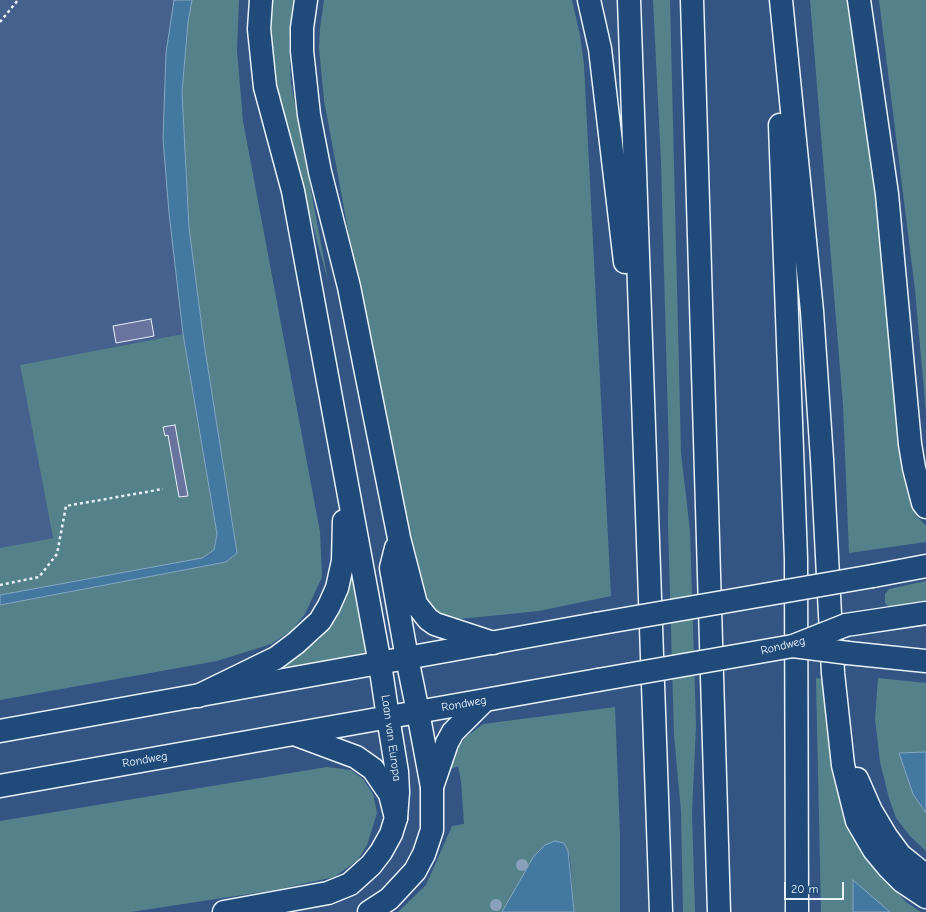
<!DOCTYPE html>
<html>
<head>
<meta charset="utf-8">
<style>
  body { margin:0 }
  #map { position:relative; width:926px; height:912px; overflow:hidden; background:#345584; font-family:"Comic Neue",sans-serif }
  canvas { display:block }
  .scale { position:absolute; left:784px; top:882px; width:60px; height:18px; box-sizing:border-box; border:2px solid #e8f1f8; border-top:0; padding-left:5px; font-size:12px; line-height:14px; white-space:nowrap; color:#e8f1f8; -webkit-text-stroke:3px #1f4a7a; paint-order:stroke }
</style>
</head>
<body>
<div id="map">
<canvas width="926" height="912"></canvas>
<div class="scale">20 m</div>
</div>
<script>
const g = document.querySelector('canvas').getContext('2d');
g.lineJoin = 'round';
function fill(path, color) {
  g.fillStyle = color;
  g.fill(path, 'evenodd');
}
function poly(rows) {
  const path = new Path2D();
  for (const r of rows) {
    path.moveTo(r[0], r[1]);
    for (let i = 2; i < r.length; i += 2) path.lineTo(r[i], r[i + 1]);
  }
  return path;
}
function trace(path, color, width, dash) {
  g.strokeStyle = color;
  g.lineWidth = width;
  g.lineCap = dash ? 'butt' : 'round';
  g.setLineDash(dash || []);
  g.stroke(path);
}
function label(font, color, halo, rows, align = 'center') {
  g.font = font + ' "Comic Neue",sans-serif';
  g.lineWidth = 4;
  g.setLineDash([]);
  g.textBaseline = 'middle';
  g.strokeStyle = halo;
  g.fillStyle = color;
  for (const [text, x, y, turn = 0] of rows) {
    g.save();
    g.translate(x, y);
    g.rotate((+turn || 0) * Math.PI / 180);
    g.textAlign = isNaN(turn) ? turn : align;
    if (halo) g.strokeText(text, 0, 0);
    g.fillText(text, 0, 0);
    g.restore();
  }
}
fill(poly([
  [0,0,174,0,166,53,163,139,169,213,183,334,20,365,53,538,0,548]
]), '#47618e');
fill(poly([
  [192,0,239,0,237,51,243,121,320,532,322,577,305,614,291,631,271,644,217,661,0,700,0,605,226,562,237,553,204,343,189,228,182,92,188,22],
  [269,0,293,0,289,41,291,83,328,281,277,94,270,55],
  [324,0,572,0,580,35,584,65,611,596,539,611,460,619,452,618,438,613,425,599,392,468,324,100,319,48,320,28],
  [653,0,670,0,681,453,690,531,696,726,692,813,695,912,683,912,681,811,674,735,668,524,669,456,661,162],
  [810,0,852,0,867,107,902,460,907,488,915,514,926,526,926,542,849,553,843,405],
  [879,0,926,0,926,412,915,290],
  [183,334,217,534,214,550,203,558,0,595,0,548,53,538,20,365],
  [356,565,370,653,284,669,282,663,295,657,318,641,329,628,345,599,350,566],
  [926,581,926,602,889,607,885,603,885,594,889,589],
  [816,678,822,679,832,754,873,864,906,902,921,912,890,912,853,881,853,912,821,912],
  [878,678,926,683,926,752,899,753,913,794,926,813,926,851,910,836,896,818,889,798,880,762,875,719],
  [615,707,620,835,620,912,574,912,570,858,566,846,526,871,502,912,398,912,426,885,452,826,464,824,461,781,458,766,451,769,451,759,466,737,483,724],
  [327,767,351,770,363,779,373,794,377,813,367,845,358,860,334,877,275,890,131,912,0,912,0,821]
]), '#55828a');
const water = poly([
  [174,0,192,0,188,22,182,92,189,228,204,343,237,553,226,562,0,605,0,595,202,558,214,550,217,534,183,334,169,213,163,139,166,53,174,0],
  [926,752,926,813,913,794,899,753,926,752],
  [555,841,564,843,568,851,574,912,502,912,534,856,545,845,555,841],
  [853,880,890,912,853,912,853,880]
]);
fill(water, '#4378a0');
trace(water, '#85a8c3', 1);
const building = poly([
  [151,319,154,336,116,343,113,326,151,319],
  [175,425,188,496,179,497,168,435,165,436,163,427,175,425]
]);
fill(building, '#68739e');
trace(building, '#e8f1f8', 1);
const tertiary = poly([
  [224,912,328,893,350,884,371,865,381,852,391,834,396,818,398,792,397,772,388,717],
  [369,912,389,899,415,871,424,854,432,830,432,787,418,712]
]);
const trunk = poly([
  [873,576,926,566],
  [846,625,926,613],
  [407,658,418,712],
  [380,664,388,717],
  [0,731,596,624],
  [294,734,356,757,373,769,390,794,396,818],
  [0,786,598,680],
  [432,787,447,743,453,732,485,700]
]);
const motorway = poly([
  [261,0,259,29,265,87,293,191,380,664],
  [306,0,302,28,302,51,309,115,320,172,349,287,399,538,416,604,428,619,435,624,493,643],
  [589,0,600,49,625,262],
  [629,0,661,912],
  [692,0,719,912],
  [781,0,812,311,822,459,833,673,843,765,857,821,874,850,889,868,902,881,926,897],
  [859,0,887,194,910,444,914,468,923,503,926,507],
  [780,125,796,559,797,912],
  [396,548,391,568,407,658],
  [848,653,926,661],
  [198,696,276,658,296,643,320,621,329,606,337,588,343,561,344,521],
  [857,779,871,811,886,836,900,855,926,876]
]);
trace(tertiary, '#e8f1f8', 25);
trace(trunk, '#e8f1f8', 25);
trace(motorway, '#e8f1f8', 25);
trace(poly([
  [0,22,18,0],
  [0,585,39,577,57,554,66,506,163,489]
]), '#e8f1f8', 2.5, [3, 3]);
trace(tertiary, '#1f4a7a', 22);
trace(trunk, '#1f4a7a', 22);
trace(motorway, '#1f4a7a', 22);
const trunkBridge = poly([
  [596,624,873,576],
  [598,680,793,646,846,625]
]);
const motorwayBridge = poly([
  [793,646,848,653]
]);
trace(trunkBridge, '#e8f1f8', 25, []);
trace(motorwayBridge, '#e8f1f8', 25, []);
trace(trunkBridge, '#1f4a7a', 22);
trace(motorwayBridge, '#1f4a7a', 22);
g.fillStyle = '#8ba1bb';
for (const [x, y] of [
  [522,865],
  [496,905]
]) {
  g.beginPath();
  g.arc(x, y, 6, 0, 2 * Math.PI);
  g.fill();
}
label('12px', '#e8f1f8', '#1f4a7a', [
  ["Rondweg",783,646,-14],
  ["Rondweg",464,704,-10],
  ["Laan van Europa",391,738,82],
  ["Rondweg",145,760,-10]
]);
</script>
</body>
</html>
